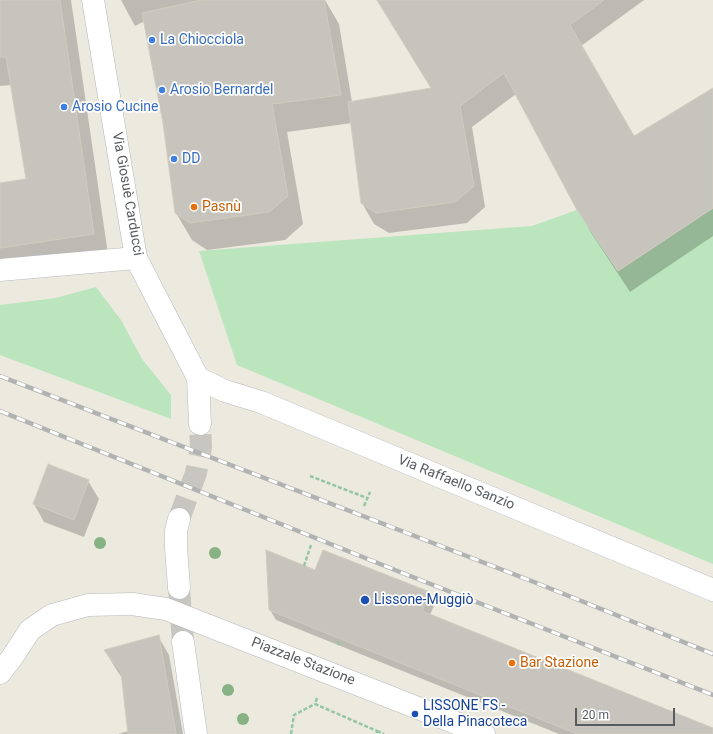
<!DOCTYPE html>
<html>
<head>
<meta charset="utf-8">
<style>
  body { margin:0 }
  #map { position:relative; width:713px; height:734px; overflow:hidden; background:#ece9df; font-family:Roboto,sans-serif }
  canvas { display:block }
  .scale { position:absolute; left:575px; top:708px; width:100px; height:18px; box-sizing:border-box; border:2px solid #585c61; border-top:0; padding-left:5px; font-size:12px; line-height:14px; white-space:nowrap; color:#585c61; -webkit-text-stroke:3px #fff; paint-order:stroke }
</style>
</head>
<body>
<div id="map">
<canvas width="713" height="734"></canvas>
<div class="scale">20 m</div>
</div>
<script>
const g = document.querySelector('canvas').getContext('2d');
g.lineJoin = 'round';
function fill(path, color) {
  g.fillStyle = color;
  g.fill(path, 'evenodd');
}
function poly(rows) {
  const path = new Path2D();
  for (const r of rows) {
    path.moveTo(r[0], r[1]);
    for (let i = 2; i < r.length; i += 2) path.lineTo(r[i], r[i + 1]);
  }
  return path;
}
function trace(path, color, width, dash) {
  g.strokeStyle = color;
  g.lineWidth = width;
  g.lineCap = dash ? 'butt' : 'round';
  g.setLineDash(dash || []);
  g.stroke(path);
}
function label(font, color, halo, rows, align = 'center') {
  g.font = font + ' Roboto,sans-serif';
  g.lineWidth = 3.5;
  g.setLineDash([]);
  g.textBaseline = 'middle';
  g.strokeStyle = halo;
  g.fillStyle = color;
  for (const [text, x, y, turn = 0] of rows) {
    g.save();
    g.translate(x, y);
    g.rotate((+turn || 0) * Math.PI / 180);
    g.textAlign = isNaN(turn) ? turn : align;
    if (halo) g.strokeText(text, 0, 0);
    g.fillText(text, 0, 0);
    g.restore();
  }
}
fill(poly([
  [713,208,713,564,237,365,199,251,532,226,577,210,618,271],
  [96,287,121,320,142,359,171,395,171,419,0,355,0,305,56,298]
]), '#bbe5bc');
fill(poly([
  [0,0,71,0,109,261,0,277,0,184,27,180,12,85,0,86],
  [121,0,325,0,339,24,352,102,432,89,377,0,644,0,581,46,633,137,713,89,713,236,630,292,590,231,516,94,472,127,485,207,467,223,389,233,374,224,362,203,352,123,287,132,303,224,285,240,207,250,192,240,176,213,164,123,145,21,135,26],
  [88,481,99,499,84,537,44,522,34,504],
  [315,571,429,593,435,603,430,615,713,729,713,734,559,734,276,620,270,610],
  [158,636,169,655,183,734,118,734,128,731,122,678,116,669,105,651]
]), '#0003');
const building = poly([
  [0,0,60,0,94,234,0,248,0,183,26,179,6,57,0,57,0,0],
  [201,0,324,0,341,95,272,104,288,196,269,212,190,223,175,213,163,123,142,13,201,0],
  [377,0,604,0,570,25,634,136,713,88,713,208,618,271,577,210,504,73,460,106,474,186,455,202,376,213,361,203,348,102,431,88,377,0],
  [48,464,89,480,74,520,33,504,48,464],
  [266,550,315,570,323,550,430,592,422,611,713,728,713,734,577,734,269,610,266,550],
  [159,635,176,734,128,734,121,672,104,650,159,635]
]);
fill(building, '#c7c4bd');
trace(building, '#d1cbbe', 1);
trace(poly([
  [179,519,196,473,201,447,200,424],
  [179,588,183,642]
]), '#c7c6c0', 22, [22, 11]);
const minor = poly([
  [0,270,136,258],
  [198,378,225,391,261,402,713,590],
  [0,673,11,659,30,630,52,615,88,605,132,604,166,609,484,734]
]);
const tertiary = poly([
  [93,0,136,258,198,378,200,424],
  [179,519,176,531,176,547,179,588],
  [183,642,196,734]
]);
trace(minor, '#b5b8bd', 23);
trace(tertiary, '#b5b8bd', 23);
trace(poly([
  [310,476,367,498],
  [364,506,370,492],
  [304,566,311,545],
  [338,645,340,639],
  [317,698,315,704,377,731,377,734],
  [377,731,384,734],
  [291,734,294,715,315,704]
]), '#94c6a3', 2.5, [4, 2]);
trace(minor, '#fff', 22);
trace(tertiary, '#fff', 22);
const rail = poly([
  [0,376,534,582,713,654],
  [0,411,400,572,713,695]
]);
trace(rail, '#b1b2b2', 4.5);
trace(rail, '#fff', 3, [9]);
g.fillStyle = '#86b284';
for (const [x, y] of [
  [100,543],
  [215,553],
  [228,690],
  [243,719]
]) {
  g.beginPath();
  g.arc(x, y, 6, 0, 2 * Math.PI);
  g.fill();
}
for (const [x, y, r, color] of [
  [152,40,4,"#3f7fe0"],
  [162,90,4,"#3f7fe0"],
  [64,107,4,"#3f7fe0"],
  [174,159,4,"#3f7fe0"],
  [194,207,4,"#e8710a"],
  [365,600,5,"#1a4fb4"],
  [512,663,4,"#e8710a"],
  [415,714,4,"#1a4fb4"]
]) {
  const dot = new Path2D();
  dot.arc(x, y, r, 0, 2 * Math.PI);
  g.fillStyle = color;
  g.fill(dot);
  trace(dot, '#fff', 1.5);
}
label('14px', '#366cbe', '#fff', [
  ["La Chiocciola",160,40],
  ["Arosio Bernardel",170,90],
  ["Arosio Cucine",72,107],
  ["DD",182,159]
], 'left');
label('14px', '#585c61', '#fff', [
  ["Via Giosuè Carducci",127,194,80],
  ["Via Raffaello Sanzio",456,483,22],
  ["Piazzale Stazione",303,662,21]
]);
label('14px', '#c56008', '#fff', [
  ["Pasnù",202,207],
  ["Bar Stazione",520,663]
], 'left');
label('14px', '#164399', '#fff', [
  ["Lissone-Muggiò",374,600],
  ["LISSONE FS -",423,706],
  ["Della Pinacoteca",423,722]
], 'left');
</script>
</body>
</html>
